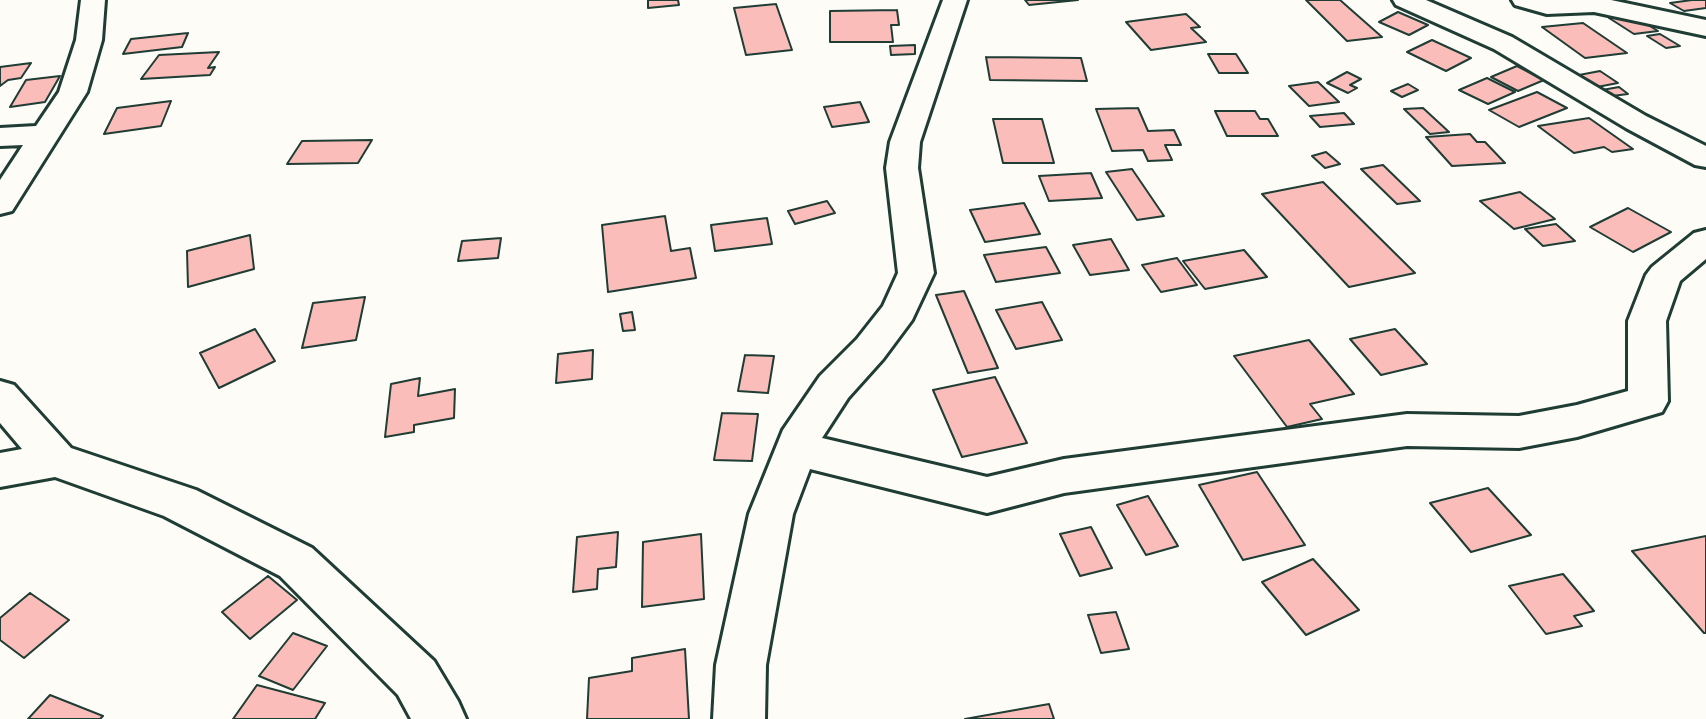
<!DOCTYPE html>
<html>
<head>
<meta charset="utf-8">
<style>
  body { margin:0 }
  canvas { display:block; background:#fdfcf7 }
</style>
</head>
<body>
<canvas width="1706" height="719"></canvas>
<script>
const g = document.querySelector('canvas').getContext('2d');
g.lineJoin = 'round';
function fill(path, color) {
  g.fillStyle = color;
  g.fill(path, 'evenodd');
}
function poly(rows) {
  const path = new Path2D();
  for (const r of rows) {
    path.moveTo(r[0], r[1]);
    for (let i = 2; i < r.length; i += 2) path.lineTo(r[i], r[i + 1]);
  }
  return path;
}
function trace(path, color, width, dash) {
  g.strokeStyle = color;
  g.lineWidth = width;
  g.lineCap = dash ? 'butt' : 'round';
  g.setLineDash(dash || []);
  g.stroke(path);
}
const building = poly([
  [648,0,678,0,679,5,648,8,648,0],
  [1025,0,1078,0,1029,5,1025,0],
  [1306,0,1340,0,1382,37,1347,41,1306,0],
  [1692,0,1706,0,1706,8,1684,11,1670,3,1692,0],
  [776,4,792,50,746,55,734,8,776,4],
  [897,10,899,25,891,25,893,42,830,42,830,11,897,10],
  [1398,12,1428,25,1409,35,1379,22,1398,12],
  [1186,14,1200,27,1191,28,1206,42,1151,50,1126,22,1186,14],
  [1632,15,1658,31,1634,34,1609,18,1632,15],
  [1583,23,1627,53,1585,58,1542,27,1583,23],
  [188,33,182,47,123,54,131,39,188,33],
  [1660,34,1680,46,1666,48,1647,36,1660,34],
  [1432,40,1471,58,1446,71,1407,52,1432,40],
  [915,45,915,54,891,55,890,46,915,45],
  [219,52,208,68,215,67,210,75,141,79,159,55,219,52],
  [1208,54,1236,54,1248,73,1219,73,1208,54],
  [986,57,1081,58,1087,81,990,80,986,57],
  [31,63,21,78,8,80,0,86,0,67,31,63],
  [1517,66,1544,80,1518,91,1491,77,1517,66],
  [1600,71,1618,83,1597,87,1579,75,1600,71],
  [1347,72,1361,79,1350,85,1357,88,1348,93,1327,83,1347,72],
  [60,76,45,102,10,107,26,80,60,76],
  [1487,78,1515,92,1488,104,1459,90,1487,78],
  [1318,82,1339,102,1309,106,1289,86,1318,82],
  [1408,84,1418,90,1402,97,1391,91,1408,84],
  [1619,87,1628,94,1612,96,1602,90,1619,87],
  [1537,92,1567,108,1519,127,1489,110,1537,92],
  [171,101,161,126,104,134,117,108,171,101],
  [860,102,869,122,832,127,824,107,860,102],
  [1138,108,1148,131,1174,130,1181,145,1165,145,1172,160,1148,161,1143,150,1112,151,1096,109,1138,108],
  [1423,108,1449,132,1430,134,1404,109,1423,108],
  [1215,111,1255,111,1260,119,1268,119,1278,136,1227,136,1215,111],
  [1344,113,1354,124,1320,127,1310,116,1344,113],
  [1589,118,1633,149,1612,152,1604,147,1574,153,1538,126,1589,118],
  [993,119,1042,119,1054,163,1003,163,993,119],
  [1470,134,1477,142,1485,142,1505,163,1452,166,1426,137,1470,134],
  [372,140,358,163,287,164,302,141,372,140],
  [1326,152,1340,164,1325,168,1312,156,1326,152],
  [1383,165,1420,201,1397,204,1361,169,1383,165],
  [1132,169,1164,216,1137,220,1106,172,1132,169],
  [1091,173,1102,198,1049,201,1039,176,1091,173],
  [1323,182,1415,273,1349,287,1262,194,1323,182],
  [1520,192,1555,219,1514,229,1480,201,1520,192],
  [827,201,835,213,795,224,788,211,827,201],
  [1024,203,1040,234,985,242,970,210,1024,203],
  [1628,208,1671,232,1633,252,1590,227,1628,208],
  [665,216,671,251,690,248,696,278,608,292,602,225,665,216],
  [767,218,772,244,715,251,711,225,767,218],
  [1556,224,1575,241,1543,246,1525,229,1556,224],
  [250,235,254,269,188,287,187,251,250,235],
  [501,238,498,258,458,261,462,241,501,238],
  [1111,239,1129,270,1090,275,1073,245,1111,239],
  [1046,247,1060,273,996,282,984,255,1046,247],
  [1244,250,1267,277,1205,289,1183,261,1244,250],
  [1177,258,1197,285,1161,292,1142,265,1177,258],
  [964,291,998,368,968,373,936,295,964,291],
  [365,297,356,340,302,348,313,303,365,297],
  [1042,302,1062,340,1016,349,996,310,1042,302],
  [632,312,635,330,623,331,620,314,632,312],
  [255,329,275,361,219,388,200,353,255,329],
  [1395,329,1427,364,1381,375,1350,339,1395,329],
  [1309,340,1354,394,1310,404,1322,419,1287,427,1234,356,1309,340],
  [593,350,592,379,556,383,558,354,593,350],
  [745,355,774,356,768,393,738,391,745,355],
  [995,377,1027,443,962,457,933,390,995,377],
  [420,378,418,396,455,389,454,418,414,425,414,432,385,437,391,384,420,378],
  [722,413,758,414,752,461,714,460,722,413],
  [1257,472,1305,545,1243,560,1199,485,1257,472],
  [1488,488,1531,535,1471,552,1430,503,1488,488],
  [1148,496,1178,546,1146,555,1117,505,1148,496],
  [1091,527,1112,568,1080,576,1060,534,1091,527],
  [618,532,616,567,598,569,597,589,573,592,577,537,618,532],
  [701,534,704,599,642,607,643,542,701,534],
  [1706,536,1706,633,1704,633,1632,551,1706,536],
  [1313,559,1359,610,1306,635,1262,582,1313,559],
  [1563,574,1594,611,1574,616,1582,626,1546,634,1509,586,1563,574],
  [268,576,297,600,250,639,222,612,268,576],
  [30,593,69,620,24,658,0,640,0,618,30,593],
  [1116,612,1129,649,1101,653,1088,615,1116,612],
  [293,633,327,646,293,690,259,676,293,633],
  [685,649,689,719,587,719,589,678,632,671,632,658,685,649],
  [257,685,325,703,315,719,233,719,257,685],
  [50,695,103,716,100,719,28,719,50,695],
  [1049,704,1054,719,965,719,1049,704]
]);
fill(building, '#fabdba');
trace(building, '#1f3d34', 2);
const minor = poly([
  [81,0,105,0,102,40,87,92,12,211,0,214,0,180,23,145,0,146,0,128,36,126,59,92,76,40,81,0],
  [943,0,967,0,920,142,918,168,934,273,912,320,883,359,848,398,822,438,987,477,1064,459,1407,414,1519,416,1577,405,1628,391,1628,321,1646,275,1652,267,1694,233,1706,230,1706,259,1680,281,1666,321,1668,401,1662,412,1577,437,1519,448,1407,446,1064,493,987,513,810,469,793,514,766,665,765,719,713,719,716,665,749,514,783,430,820,376,857,339,883,306,898,273,886,168,890,142,943,0],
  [1393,0,1426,0,1512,37,1646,116,1706,146,1706,167,1695,165,1626,128,1494,49,1396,5,1393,0],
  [1512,0,1611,0,1706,20,1706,36,1594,12,1547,14,1515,5,1512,0],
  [0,381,14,385,71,448,196,490,312,548,434,661,458,701,466,719,411,719,398,695,280,576,164,516,55,477,0,487,0,453,22,449,0,423,0,381]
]);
trace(minor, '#1f3d34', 6);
fill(minor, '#fdfcf7');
</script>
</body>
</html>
